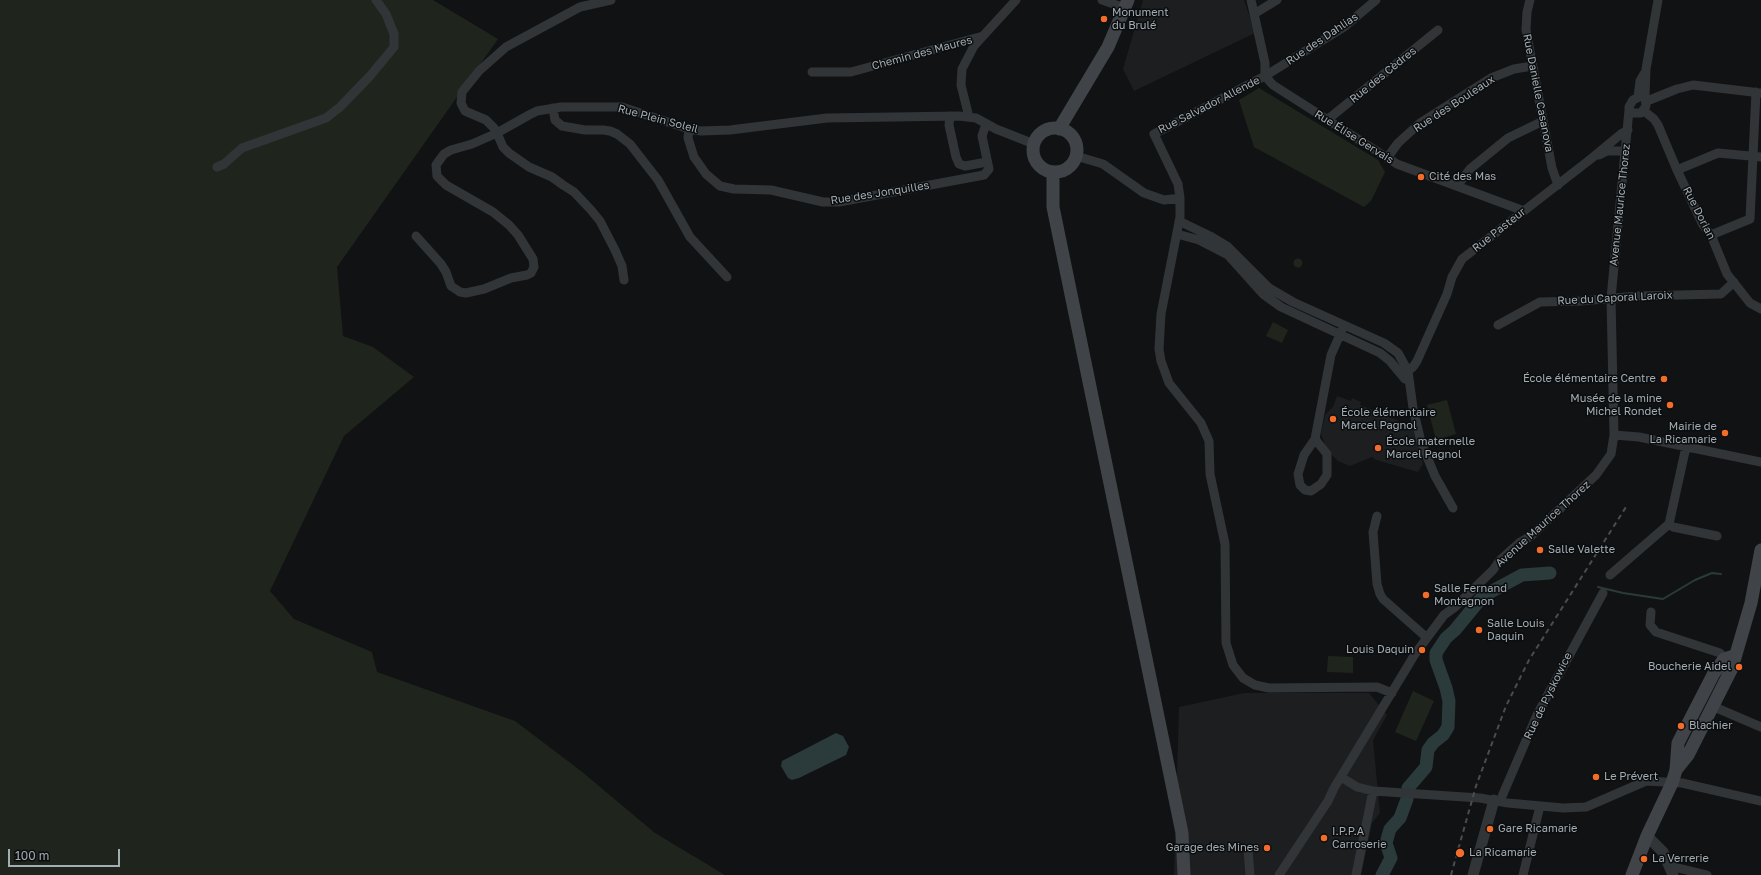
<!DOCTYPE html>
<html>
<head>
<meta charset="utf-8">
<style>
  body { margin:0 }
  #map { position:relative; width:1761px; height:875px; overflow:hidden; background:#111213; font-family:"Golos Text",sans-serif }
  canvas { display:block }
  .scale { position:absolute; left:8px; top:849px; width:112px; height:18px; box-sizing:border-box; border:2px solid #a2adb4; border-top:0; padding-left:5px; font-size:12px; line-height:14px; white-space:nowrap; color:#a2adb4; -webkit-text-stroke:3px #0c0d0e; paint-order:stroke }
</style>
</head>
<body>
<div id="map">
<canvas width="1761" height="875"></canvas>
<div class="scale">100 m</div>
</div>
<script>
const g = document.querySelector('canvas').getContext('2d');
g.lineJoin = 'round';
function fill(path, color) {
  g.fillStyle = color;
  g.fill(path, 'evenodd');
}
function poly(rows) {
  const path = new Path2D();
  for (const r of rows) {
    if (r.length === 3) {
      path.moveTo(r[0] + r[2], r[1]);
      path.arc(r[0], r[1], r[2], 0, 2 * Math.PI);
      continue;
    }
    path.moveTo(r[0], r[1]);
    for (let i = 2; i < r.length; i += 2) path.lineTo(r[i], r[i + 1]);
  }
  return path;
}
function trace(path, color, width, dash) {
  g.strokeStyle = color;
  g.lineWidth = width;
  g.lineCap = dash ? 'butt' : 'round';
  g.setLineDash(dash || []);
  g.stroke(path);
}
function label(font, color, halo, rows, align = 'center') {
  g.font = font + ' "Golos Text",sans-serif';
  g.lineWidth = 3;
  g.setLineDash([]);
  g.textBaseline = 'middle';
  g.strokeStyle = halo;
  g.fillStyle = color;
  for (const [text, x, y, turn = 0] of rows) {
    g.save();
    g.translate(x, y);
    g.rotate((+turn || 0) * Math.PI / 180);
    g.textAlign = isNaN(turn) ? turn : align;
    if (halo) g.strokeText(text, 0, 0);
    g.fillText(text, 0, 0);
    g.restore();
  }
}
fill(poly([
  [1143,0,1244,0,1255,33,1134,91,1123,69],
  [1337,396,1351,401,1352,398,1361,402,1360,405,1412,426,1423,464,1418,472,1376,460,1372,457,1350,466,1338,461,1327,450,1321,434,1325,415,1333,407],
  [1244,693,1369,693,1387,715,1373,740,1380,813,1372,823,1361,875,1174,875,1179,707]
]), '#1d1e20');
fill(poly([
  [0,0,433,0,498,39,337,267,343,336,373,347,414,377,344,436,270,591,294,619,372,652,377,672,515,721,581,771,655,833,725,875,0,875],
  [1259,88,1378,160,1385,172,1371,201,1364,207,1254,147,1239,100],
  [1298,263,4.5],
  [1273,322,1288,330,1282,343,1266,336],
  [1447,400,1456,434,1436,440,1427,405],
  [1328,656,1353,657,1353,673,1327,672],
  [1413,691,1434,701,1416,741,1395,732]
]), '#1f251d');
fill(poly([
  [836,733,843,736,849,747,846,755,799,778,792,780,788,778,781,766,782,761]
]), '#2b3a3b');
trace(poly([
  [1598,587,1623,593,1663,599,1695,580,1712,573,1721,574]
]), '#2b3a3b', 2);
trace(poly([
  [1408,788,1426,767,1428,750,1433,743,1443,735,1448,727,1449,701,1446,688,1436,660,1436,653,1446,638,1455,630,1483,596,1522,575,1550,573],
  [1382,875,1391,858,1386,843,1390,829,1400,818,1407,799]
]), '#2b3a3b', 13);
trace(poly([
  [611,0,580,7,506,47,479,71,462,92,461,103,465,111,486,120,494,128,497,133,529,115,537,111,561,107,622,107,689,129,701,131,730,130,827,118,959,116,976,118,996,129,1034,144],
  [1102,0,1125,8],
  [1251,0,1265,63,1265,76,1273,85,1397,164,1524,211],
  [1376,0,1344,27,1265,76,1154,134,1178,184,1180,198,1180,217,1161,314,1159,349,1161,361,1169,383,1201,423,1209,441,1210,474,1225,544,1226,643,1233,665,1243,678,1255,685,1269,688,1377,687,1392,693],
  [1530,0,1527,12,1526,30,1552,168,1558,185],
  [1254,14,1277,0],
  [812,72,851,72,983,36,1016,0],
  [1641,96,1645,96,1646,106,1641,113,1633,113,1629,110,1629,107,1633,100,1641,96],
  [1645,96,1646,69,1658,0],
  [1638,97,1640,81,1644,74],
  [1647,101,1677,89,1693,85,1761,93],
  [553,108,555,120,562,126,585,130,603,130,610,131,617,134,630,144,658,180,690,237,727,277],
  [1644,111,1654,119,1658,125,1677,170,1703,225,1711,235,1727,274,1750,303,1761,309],
  [950,116,949,125,956,157,959,164,965,166,987,162],
  [969,117,961,85,962,69,974,46,983,36],
  [1327,120,1438,30],
  [689,129,688,138,694,157,706,174,720,186,734,189,771,190,823,202,839,202,984,175,989,169,982,136,986,124],
  [1599,155,1607,151,1625,151],
  [1076,156,1103,164,1144,193,1164,200,1180,198],
  [1387,158,1398,143,1420,123,1491,78,1514,69,1532,66],
  [217,167,224,164,242,148,326,118,340,107,370,76,394,47,394,34,386,14,376,0],
  [1677,170,1718,153,1761,157],
  [1457,186,1470,169,1508,138,1543,121],
  [1179,221,1212,237,1227,246,1269,288,1293,302,1384,343,1398,353,1408,371,1413,408,1421,442,1435,476,1453,508],
  [1177,234,1199,240,1228,255,1263,294,1281,307,1380,353,1390,361,1405,379],
  [1711,235,1750,219,1756,92],
  [416,236,441,264,446,272,451,286,460,292,466,293,484,289,511,278,527,275,531,273,534,267,533,259,518,235,509,225,493,212,446,185,437,176,436,165,444,154,451,150,472,144,497,133,503,147,509,153,529,167,552,177,563,185,574,192,591,210,600,221,615,250,622,266,624,280],
  [1498,325,1540,302,1581,301,1638,296,1721,294,1734,282],
  [1402,375,1413,367,1417,361,1447,294,1452,277,1462,259,1592,158,1621,134,1628,130],
  [1614,435,1639,437,1761,462],
  [1315,439,1327,454,1327,475,1321,484,1311,491,1305,490,1300,485,1298,474,1304,455,1315,439,1331,355,1342,330],
  [1377,516,1373,532,1377,584,1380,594,1383,599,1426,637],
  [1669,524,1673,527,1717,536],
  [1610,575,1669,524,1686,447],
  [1651,612,1650,625,1656,632,1720,653,1724,659],
  [1712,706,1761,727],
  [1341,777,1357,787,1373,791,1480,798,1508,803,1563,808,1586,807,1646,781,1682,783,1761,801],
  [1500,801,1537,715,1603,593],
  [1248,850,1250,875],
  [1670,866,1707,875],
  [1279,875,1328,801,1334,788,1415,654,1444,615,1455,607,1493,570,1500,560,1519,543,1531,536,1596,475,1611,454,1614,435,1611,298,1629,110],
  [1356,875,1373,791],
  [1523,875,1540,806]
]), '#323538', 9);
trace(poly([
  [1647,836,1663,852,1673,875],
  [1473,875,1494,800]
]), '#323538', 11);
trace(poly([
  [1055,150,22],
  [1059,129,1108,47,1128,0],
  [1053,172,1053,207,1182,833,1184,875],
  [1676,770,1678,743,1714,673,1724,659,1734,656],
  [1632,875,1647,836,1672,783,1676,770,1688,755,1732,668,1751,603,1761,550]
]), '#404448', 13);
trace(poly([
  [1451,875,1476,786,1506,706,1529,660,1626,507]
]), '#494d51', 2, [5, 4]);
for (const [x, y, r, color] of [
  [1104,19,4,"#f26d2a"],
  [1421,177,4,"#f26d2a"],
  [1664,379,4,"#f26d2a"],
  [1670,405,4,"#f26d2a"],
  [1333,419,4,"#f26d2a"],
  [1725,433,4,"#f26d2a"],
  [1378,448,4,"#f26d2a"],
  [1540,550,4,"#f26d2a"],
  [1426,595,4,"#f26d2a"],
  [1479,630,4,"#f26d2a"],
  [1422,650,4,"#f26d2a"],
  [1739,667,4,"#f26d2a"],
  [1681,726,4,"#f26d2a"],
  [1596,777,4,"#f26d2a"],
  [1490,829,4,"#f26d2a"],
  [1324,838,4,"#f26d2a"],
  [1267,848,4,"#f26d2a"],
  [1460,853,5,"#f26d2a"],
  [1644,859,4,"#f26d2a"]
]) {
  const dot = new Path2D();
  dot.arc(x, y, r, 0, 2 * Math.PI);
  g.fillStyle = color;
  g.fill(dot);
  trace(dot, '#0c0d0e', 1.5);
}
label('11px', '#a2adb4', '#0c0d0e', [
  ["Monument",1112,13],
  ["du Brulé",1112,26],
  ["Cité des Mas",1429,177],
  ["École élémentaire Centre",1656,379,"right"],
  ["Musée de la mine",1662,399,"right"],
  ["Michel Rondet",1662,412,"right"],
  ["École élémentaire",1341,413],
  ["Marcel Pagnol",1341,426],
  ["Mairie de",1717,427,"right"],
  ["La Ricamarie",1717,440,"right"],
  ["École maternelle",1386,442],
  ["Marcel Pagnol",1386,455],
  ["Salle Valette",1548,550],
  ["Salle Fernand",1434,589],
  ["Montagnon",1434,602],
  ["Salle Louis",1487,624],
  ["Daquin",1487,637],
  ["Louis Daquin",1414,650,"right"],
  ["Boucherie Aidel",1731,667,"right"],
  ["Blachier",1689,726],
  ["Le Prévert",1604,777],
  ["Gare Ricamarie",1498,829],
  ["I.P.P.A",1332,832],
  ["Carroserie",1332,845],
  ["Garage des Mines",1259,848,"right"],
  ["La Ricamarie",1469,853],
  ["La Verrerie",1652,859]
], 'left');
label('11px', '#a2adb4', '#0c0d0e', [
  ["Rue des Dahlias",1322,39,-34],
  ["Chemin des Maures",922,53,-15],
  ["Rue des Cèdres",1383,75,-39],
  ["Rue Danielle Casanova",1538,93,79],
  ["Rue des Bouleaux",1454,104,-33],
  ["Rue Salvador Allende",1209,105,-27],
  ["Rue Plein Soleil",658,119,15],
  ["Rue Élise Gervais",1354,137,32],
  ["Rue des Jonquilles",880,193,-9],
  ["Avenue Maurice Thorez",1620,205,-84],
  ["Rue Dorian",1699,213,63],
  ["Rue Pasteur",1499,230,-38],
  ["Rue du Caporal Laroix",1615,298,-3],
  ["Avenue Maurice Thorez",1543,524,-42],
  ["Rue de Pyskowice",1548,696,-64]
]);
</script>
</body>
</html>
